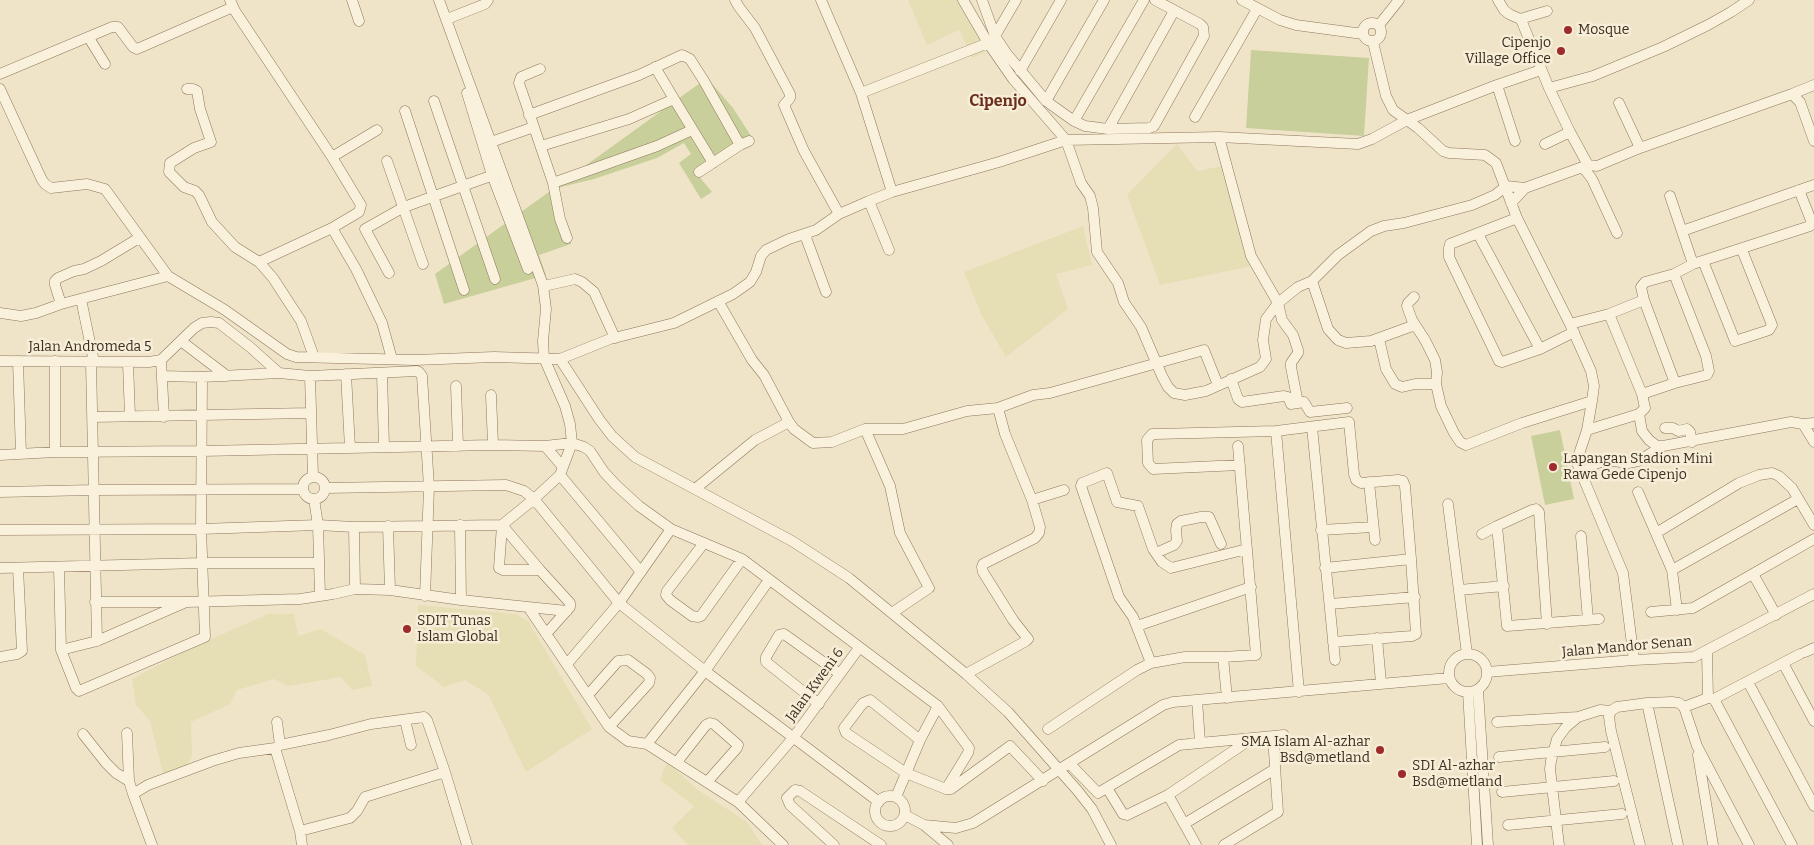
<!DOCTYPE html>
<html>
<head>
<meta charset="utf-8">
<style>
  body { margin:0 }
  canvas { display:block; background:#f0e4c8 }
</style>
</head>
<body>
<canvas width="1814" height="845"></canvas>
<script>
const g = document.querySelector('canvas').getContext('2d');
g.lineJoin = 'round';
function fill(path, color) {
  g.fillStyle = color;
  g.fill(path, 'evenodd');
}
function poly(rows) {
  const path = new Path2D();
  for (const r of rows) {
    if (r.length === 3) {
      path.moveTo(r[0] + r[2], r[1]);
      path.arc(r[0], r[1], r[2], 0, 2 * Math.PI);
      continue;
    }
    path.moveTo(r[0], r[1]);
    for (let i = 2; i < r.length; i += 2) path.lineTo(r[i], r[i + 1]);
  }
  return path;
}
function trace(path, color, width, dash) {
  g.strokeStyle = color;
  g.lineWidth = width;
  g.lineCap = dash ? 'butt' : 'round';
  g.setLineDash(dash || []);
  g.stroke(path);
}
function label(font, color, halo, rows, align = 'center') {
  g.font = font + ' Bitter,serif';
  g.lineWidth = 5;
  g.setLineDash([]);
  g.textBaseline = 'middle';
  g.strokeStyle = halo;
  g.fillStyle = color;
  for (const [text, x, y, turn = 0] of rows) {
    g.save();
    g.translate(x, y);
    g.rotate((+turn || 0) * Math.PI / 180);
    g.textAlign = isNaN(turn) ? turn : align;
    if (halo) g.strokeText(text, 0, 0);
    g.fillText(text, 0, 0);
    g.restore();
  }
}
fill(poly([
  [908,0,970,0,996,47,972,58,959,30,927,45],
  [1177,144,1197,171,1227,165,1252,266,1160,285,1127,195],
  [1083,226,1092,265,1056,274,1068,309,1006,357,982,316,964,272],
  [418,605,515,614,528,621,592,729,526,772,488,694,465,680,444,687,416,666],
  [268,614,294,614,298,636,321,629,365,655,372,686,352,690,341,677,288,686,274,679,237,690,230,704,191,722,192,756,185,768,164,777,150,721,136,705,132,679,187,650],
  [667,762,698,790,747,822,762,845,688,845,672,828,694,806,660,780]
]), '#e6deb5');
fill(poly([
  [1251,50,1369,58,1364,136,1246,128],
  [707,78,733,108,753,139,697,174,712,192,701,199,679,163,691,154,684,143,657,158,594,179,557,188,571,244,539,255,546,275,444,304,435,274],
  [1560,430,1574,499,1545,505,1531,436]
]), '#c9cf9b');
const minor = poly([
  [230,0,235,11,332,157,361,205,359,212,332,228,259,262],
  [352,0,359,21],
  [439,0,543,285,546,309,543,341,544,358,565,406,570,424,572,443,560,475,534,499,502,525,499,568,503,570,540,570],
  [735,0,739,7,755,28,790,94,790,98,784,105,804,151,839,214],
  [821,0,861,93,892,192],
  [963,0,988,43,1013,79,1066,140,1081,183,1090,196,1093,208,1097,252,1118,283,1124,302,1141,327,1162,376,1168,387,1174,393,1185,395,1206,391,1260,367,1266,359,1263,340,1266,319,1278,303,1298,287,1312,281,1338,255,1371,231,1384,226,1404,223,1472,205,1495,195,1506,186,1525,188],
  [982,0,995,36,1007,54,1046,101,1074,121,1085,126,1108,129,1149,128,1154,126,1204,36,1203,27,1200,24,1155,0],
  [1242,0,1280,20,1296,25,1363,34],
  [1498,0,1504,10,1509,14,1520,19,1522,22,1549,88,1570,132,1588,165,1597,166,1640,148,1792,94,1814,85],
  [447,19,485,4,488,0],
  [1520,19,1547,11],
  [1372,32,9],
  [1379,25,1399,0],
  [995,36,1016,0],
  [89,38,105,64],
  [1373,42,1386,96,1393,110,1418,128,1443,151,1449,153,1485,155,1496,163,1517,218,1570,324,1591,371,1594,386,1592,401,1587,430,1578,457,1577,463,1623,573,1634,660],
  [540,69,521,77,519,83,553,183],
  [1020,71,1061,0],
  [0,74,112,27,118,27,133,47,137,49,233,7],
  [1497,85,1515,141],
  [1549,88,1593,76,1663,47,1708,25,1731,12,1749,0],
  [0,89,42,180,45,184,51,188,87,184,105,189,168,276,225,310,287,354,296,357,415,360,494,357,560,359,610,339,674,323,733,294,750,282,756,272,761,256,766,250,789,239,816,230,839,214,869,201,892,192,999,162,1066,140,1219,137,1358,144,1372,139,1407,120,1497,85,1541,70],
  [187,89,193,89,197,91,200,109,211,142,194,148,170,163,169,172,184,187,195,191,199,195,212,222,235,247,259,262,273,278,301,321,314,357],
  [467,93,492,175,528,269],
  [861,93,988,43],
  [1792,94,1800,102,1814,141],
  [674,99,713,163],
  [434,101,495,279],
  [1046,101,1104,0],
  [1619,103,1640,148],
  [405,111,464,290],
  [529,115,639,75,682,55,690,59,704,81,740,145],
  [1195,117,1257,9],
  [1074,121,1144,0],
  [1108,129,1174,11],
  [1219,137,1251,256,1278,303,1282,320,1293,335,1298,350,1298,353,1291,363,1291,367,1298,403],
  [491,142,534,127],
  [1545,144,1570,132],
  [541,146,629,119,674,99,655,67],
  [332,157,377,130],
  [387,161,423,264],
  [1582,168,1586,171,1592,179,1617,233],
  [699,172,740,145,749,141],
  [1670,196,1693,264],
  [869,201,889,250],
  [1511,203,1525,188,1588,165],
  [1517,218,1450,244,1449,248,1449,257,1499,361,1502,362,1540,349],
  [332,228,356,269,382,323,392,359],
  [1682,231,1814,185],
  [1478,234,1540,349,1574,332],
  [805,235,826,292],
  [139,238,101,261,84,269,74,271,58,278,55,281,55,285,61,304,168,276],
  [567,238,560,219,553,183,657,146,692,130],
  [1703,261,1735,341,1769,330,1772,325,1742,250],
  [389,273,365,229,404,207,499,173],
  [1312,281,1328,329,1338,340,1346,343,1371,341,1415,325],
  [544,286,575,279,582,282,594,292,615,338],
  [1414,297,1408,303,1407,306,1412,320,1425,340,1435,360,1437,372,1436,384],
  [81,299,94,362],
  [1644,300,1675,383],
  [718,301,752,360,764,375,789,422,794,429,813,443,832,442,865,429,903,429,967,411,998,408,1033,395,1050,393,1204,350,1218,385],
  [0,313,21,316,36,313,61,304],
  [1570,324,1609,314,1644,300,1641,287,1645,282,1674,274,1693,264,1810,226,1812,223,1799,190],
  [1379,339,1386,369,1395,384,1402,387,1415,384,1436,384,1441,406,1454,433,1460,442,1466,445,1522,423,1592,401],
  [181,341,227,376],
  [560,359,599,419,612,436,635,457,792,541,849,578,966,674,1008,712,1077,790,1092,809,1111,845],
  [161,360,164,417],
  [0,361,149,362,161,360,194,328,202,323,211,322,219,323,250,347,279,373],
  [18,361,21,454],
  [55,361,55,452],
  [91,362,97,641],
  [128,363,130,416],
  [382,373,384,447],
  [346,374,350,448],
  [162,376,202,377,279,373,310,376,417,371,419,372,422,376,429,487,425,596],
  [310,376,313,477],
  [1231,379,1238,399,1242,402,1284,396,1288,397,1291,404,1304,402,1310,412,1347,408],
  [456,386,458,446],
  [1642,394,1675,383,1707,375,1709,371,1706,356,1674,274],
  [491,395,493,445],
  [1639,414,1642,431,1649,440,1657,446,1663,446,1791,422,1803,424,1814,423],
  [93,417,311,413],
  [1803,424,1814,442],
  [1312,427,1335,660],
  [1665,428,1673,428,1678,431,1687,429,1690,432,1692,442],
  [865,429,890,486,900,533,929,588,892,613],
  [1587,430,1639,414,1645,408,1642,394,1609,314],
  [1276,431,1299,692],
  [545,446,563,467],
  [0,455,55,452,202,451,493,445,545,446,572,443,584,447,590,451,604,472,616,485,639,506,671,529,742,559,938,706,969,748,968,753,946,789],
  [1240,465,1153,469,1148,463,1147,440,1152,434,1156,434,1276,431,1349,422,1354,474,1356,480,1361,483,1398,480,1403,481,1405,486,1411,559,1416,634,1412,636,1333,642],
  [1582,473,1595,464,1606,460,1628,463,1638,461,1663,446],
  [560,475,641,572],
  [314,488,11],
  [1369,482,1375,540],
  [325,488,506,485,524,491,534,499,619,603,705,671,879,802],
  [695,489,755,440,789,422],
  [0,492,94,490,303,489],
  [1638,492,1672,570,1677,610],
  [314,499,318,525,320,595],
  [1032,500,1064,490],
  [1448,504,1467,654],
  [460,525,461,600],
  [388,526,390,590],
  [1497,526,1507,626,1599,619],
  [354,527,355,589],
  [0,530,201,529,318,525,354,527,502,525,540,570,570,603,570,607,546,634],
  [1321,530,1373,527],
  [1656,533,1739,483,1759,475,1772,473,1779,476,1792,488,1814,525],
  [1482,534,1497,526,1532,510,1536,509,1539,512,1547,624],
  [1581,536,1588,620],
  [704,543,667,591,666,595,670,600,692,616,698,617,701,616,742,559],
  [1156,553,1174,545,1177,541,1176,530,1177,524,1181,521,1201,517,1209,517,1221,544],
  [59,567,61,650,76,688,79,691,205,637,201,529,202,377],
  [0,568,203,563,318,563],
  [1325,568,1411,559],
  [1672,570,1798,499],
  [1753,574,1776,615],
  [1459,590,1504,586],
  [95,602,187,602,300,599,333,594,355,589,390,590,461,600,528,607,609,727,628,741,647,744,738,802,783,845],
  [1330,604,1415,597],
  [528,607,567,611],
  [1651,612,1693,608,1814,539],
  [1137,626,1251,587],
  [1377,638,1381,683],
  [61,650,97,641,184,603],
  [1707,652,1708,698],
  [1805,652,1814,648],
  [1468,673,19],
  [0,657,17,654,22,651,18,568],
  [1223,657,1256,655,1238,446],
  [1151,663,1133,617,1119,597,1081,486,1082,483,1107,473,1117,502,1138,506,1153,549,1162,562,1171,568,1247,549],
  [1783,663,1814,721],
  [567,664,619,603,671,529],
  [1487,672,1634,660,1694,657,1814,594],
  [966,674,1026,641,1028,639,1013,620,983,572,982,567,983,564,1035,538,1039,533,1040,527,1032,500,1005,434,998,408],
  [1748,682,1814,806],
  [1478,690,1488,845],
  [1468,692,1477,845],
  [588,695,618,661,628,660,647,674,650,678,649,683,609,727],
  [1714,699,1792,845],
  [1197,700,1200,742],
  [1647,703,1678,845],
  [819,704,766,662,766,657,779,635,784,634,840,674],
  [1684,707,1697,746,1749,845],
  [405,720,411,745],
  [277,722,280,745],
  [1497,722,1578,717],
  [1048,729,1137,670,1151,663,1185,657,1223,657,1227,698],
  [127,733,129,781],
  [83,734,106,763,116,773,129,781,133,794],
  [920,740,870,700,863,703,844,728,846,733,906,773,946,789,951,789,1010,746,1043,781],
  [647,744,705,671,769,580],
  [275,748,300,831,302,845],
  [1698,755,1713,845],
  [1499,757,1605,747],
  [677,762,706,725,710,723,714,724,738,745,737,748,707,782],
  [1070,764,1098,793,1179,745,1284,735],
  [1107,788,1123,814,1127,815,1168,795,1251,739],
  [1502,792,1614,781],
  [1168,795,1196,845],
  [890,811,15],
  [896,797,920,740,938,706],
  [738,802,793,738,859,648],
  [905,815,924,825,956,828,973,823,1163,705,1173,702,1449,678],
  [1184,824,1275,769],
  [924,825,948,845],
  [1508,825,1622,814],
  [300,831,350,818,357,811,365,797,445,772],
  [152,845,133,794,148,785,212,761,239,753,275,748,280,745,329,735,371,724,424,717,427,720,445,772,467,845],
  [834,845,790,805,787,798,795,790,800,791,881,845],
  [1224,845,1278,812,1273,736],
  [1559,845,1550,769,1551,761,1557,739,1566,727,1578,717,1600,710,1611,711],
  [1640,845,1611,731,1609,717,1611,711,1617,707,1647,703,1672,702,1679,703,1684,707,1708,698,1714,699,1800,654]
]);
trace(minor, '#8d765c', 11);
trace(minor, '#faf1dc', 10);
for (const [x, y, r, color] of [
  [1568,30,5,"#9e2a2b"],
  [1561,51,5,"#9e2a2b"],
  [1553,467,5,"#9e2a2b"],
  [407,629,5,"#9e2a2b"],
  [1380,750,5,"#9e2a2b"],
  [1402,774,5,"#9e2a2b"]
]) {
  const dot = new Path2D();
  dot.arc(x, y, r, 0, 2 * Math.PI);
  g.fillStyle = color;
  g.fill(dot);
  trace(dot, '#f7eed8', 2);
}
label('14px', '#3d2e20', '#f7eed8', [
  ["Mosque",1578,30],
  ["Cipenjo",1551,43,"right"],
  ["Village Office",1551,59,"right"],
  ["Lapangan Stadion Mini",1563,459],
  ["Rawa Gede Cipenjo",1563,475],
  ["SDIT Tunas",417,621],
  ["Islam Global",417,637],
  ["SMA Islam Al-azhar",1370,742,"right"],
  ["Bsd@metland",1370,758,"right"],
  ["SDI Al-azhar",1412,766],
  ["Bsd@metland",1412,782]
], 'left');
label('14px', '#3d2e20', '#f7eed8', [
  ["Jalan Andromeda 5",90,347],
  ["Jalan Mandor Senan",1627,647,-5],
  ["Jalan Kweni 6",815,685,-54]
]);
label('bold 16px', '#6b2e1e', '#f7eed8', [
  ["Cipenjo",998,102]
]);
</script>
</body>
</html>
